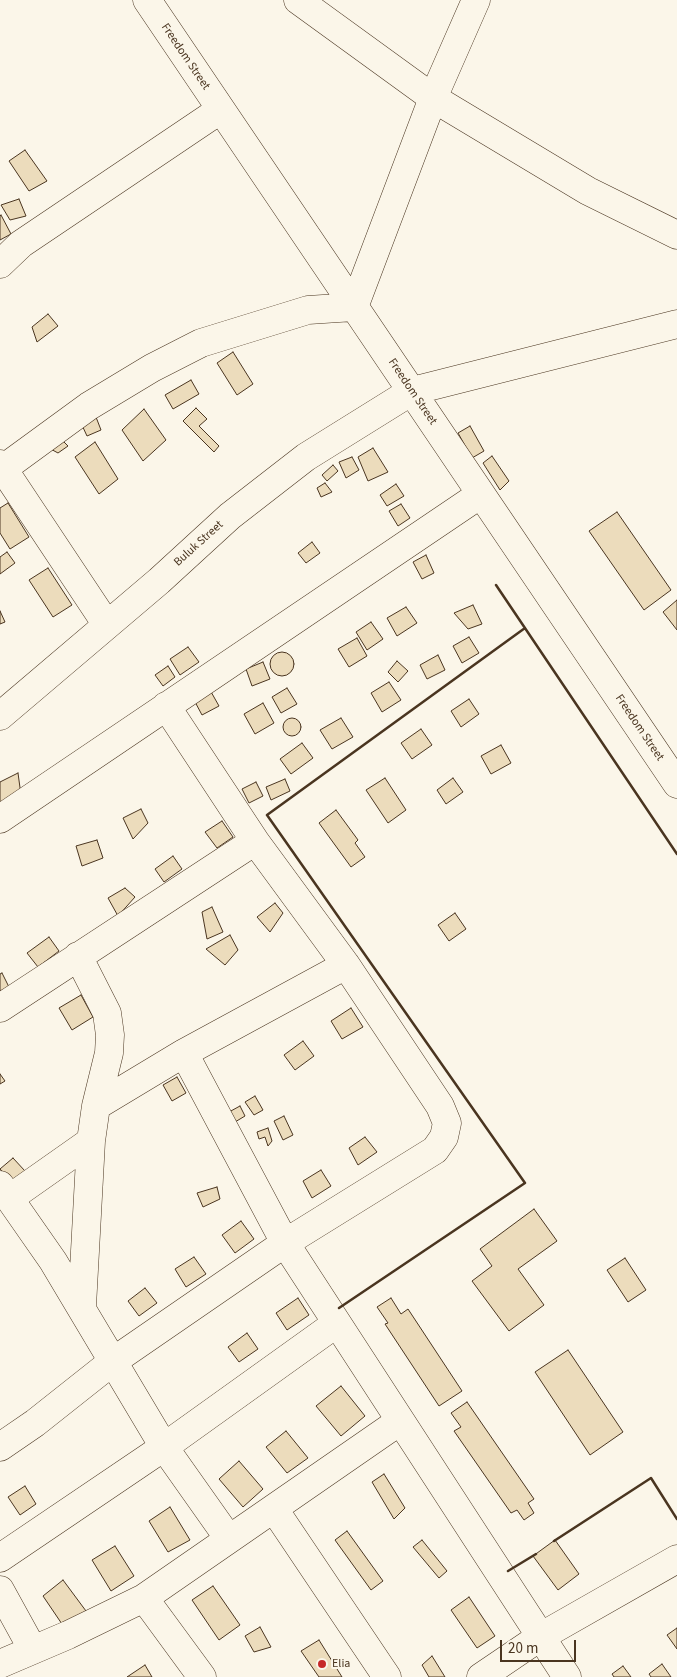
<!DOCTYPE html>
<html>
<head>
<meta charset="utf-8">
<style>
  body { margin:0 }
  #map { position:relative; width:677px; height:1677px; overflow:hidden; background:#fbf6e9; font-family:"Source Sans 3",sans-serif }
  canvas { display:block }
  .scale { position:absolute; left:500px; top:1640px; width:76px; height:22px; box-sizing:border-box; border:2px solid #4a3520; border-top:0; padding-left:6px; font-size:15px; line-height:18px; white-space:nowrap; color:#4a3520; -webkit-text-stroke:4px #fbf6e9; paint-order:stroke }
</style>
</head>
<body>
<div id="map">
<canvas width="677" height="1677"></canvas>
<div class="scale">20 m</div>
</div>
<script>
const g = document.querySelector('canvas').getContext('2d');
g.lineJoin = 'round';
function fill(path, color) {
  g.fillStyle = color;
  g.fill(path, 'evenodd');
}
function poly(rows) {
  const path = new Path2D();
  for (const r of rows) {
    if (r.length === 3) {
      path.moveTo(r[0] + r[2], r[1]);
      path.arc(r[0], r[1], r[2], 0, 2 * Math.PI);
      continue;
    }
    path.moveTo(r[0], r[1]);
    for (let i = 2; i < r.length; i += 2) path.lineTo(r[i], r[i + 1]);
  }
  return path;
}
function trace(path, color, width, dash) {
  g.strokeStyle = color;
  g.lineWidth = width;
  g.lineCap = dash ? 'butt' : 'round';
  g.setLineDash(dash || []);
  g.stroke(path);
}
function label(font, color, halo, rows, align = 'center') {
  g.font = font + ' "Source Sans 3",sans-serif';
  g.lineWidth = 4;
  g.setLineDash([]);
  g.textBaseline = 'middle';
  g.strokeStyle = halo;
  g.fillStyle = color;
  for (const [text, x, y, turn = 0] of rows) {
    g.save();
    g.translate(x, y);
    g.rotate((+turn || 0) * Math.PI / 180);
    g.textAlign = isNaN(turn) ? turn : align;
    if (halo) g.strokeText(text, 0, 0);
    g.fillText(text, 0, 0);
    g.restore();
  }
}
const building = poly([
  [25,150,47,181,29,191,9,161,25,150],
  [19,199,26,216,10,220,1,205,19,199],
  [1,215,11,234,0,240,0,216,1,215],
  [48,314,58,326,37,342,32,327,48,314],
  [233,352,253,384,237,395,217,363,233,352],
  [191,380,199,394,173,409,165,395,191,380],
  [196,408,207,419,199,426,219,446,214,452,183,421,196,408],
  [144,409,166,440,143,461,122,430,144,409],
  [96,417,101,430,87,436,81,423,96,417],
  [470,426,484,451,472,458,458,433,470,426],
  [59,437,68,446,58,453,47,447,59,437],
  [95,442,118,479,99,494,75,457,95,442],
  [373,448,388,472,368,481,358,457,373,448],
  [492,456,509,481,500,490,483,463,492,456],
  [352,457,359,470,346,478,339,462,352,457],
  [333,465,338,471,327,481,322,475,333,465],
  [325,483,332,492,321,497,317,488,325,483],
  [396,484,404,496,387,506,380,495,396,484],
  [8,503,29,537,10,549,0,533,0,508,8,503],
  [401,504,410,518,398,526,389,511,401,504],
  [617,512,671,590,644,610,589,531,617,512],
  [312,542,320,553,306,563,298,553,312,542],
  [7,552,15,563,0,574,0,557,7,552],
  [426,555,434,573,422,579,413,562,426,555],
  [48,568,72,605,53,617,29,580,48,568],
  [677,600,677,630,663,612,677,600],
  [473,605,482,624,468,629,454,613,473,605],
  [406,607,417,623,397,636,387,618,406,607],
  [0,611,5,622,0,624,0,611],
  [371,622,383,639,367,650,356,632,371,622],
  [469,637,479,653,462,663,453,646,469,637],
  [357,638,367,656,349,667,338,649,357,638],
  [188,647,199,662,180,675,170,659,188,647],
  [282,664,12],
  [438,655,445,670,427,679,420,665,438,655],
  [397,661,408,671,398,682,388,672,397,661],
  [263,662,270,679,252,686,246,669,263,662],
  [168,666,175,677,163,686,155,675,168,666],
  [389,682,401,700,382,712,371,693,389,682],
  [287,688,297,704,281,713,272,697,287,688],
  [210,690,219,706,202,715,194,700,210,690],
  [469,699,479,714,461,727,451,711,469,699],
  [263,703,274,723,255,734,244,714,263,703],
  [292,727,9],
  [341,718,353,737,332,749,320,730,341,718],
  [421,729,432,745,412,759,401,743,421,729],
  [302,743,313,758,291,774,280,759,302,743],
  [501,745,511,763,491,774,481,756,501,745],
  [18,773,21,795,0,805,0,782,18,773],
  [385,778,406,810,388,823,366,790,385,778],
  [453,778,463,792,446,804,437,790,453,778],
  [285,779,290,791,271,800,266,787,285,779],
  [256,782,263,796,249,803,242,789,256,782],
  [141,809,148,823,133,839,123,818,141,809],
  [336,810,358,840,355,843,365,857,351,867,319,823,336,810],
  [222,821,233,837,217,848,205,832,222,821],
  [97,840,103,858,82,866,76,846,97,840],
  [173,856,182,869,164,882,155,869,173,856],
  [125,888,135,897,118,916,108,898,125,888],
  [275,903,283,913,270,932,257,917,275,903],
  [212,907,223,932,207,939,202,912,212,907],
  [455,913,466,929,449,941,438,925,455,913],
  [230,935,238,950,225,965,206,949,230,935],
  [49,937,59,951,38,967,27,953,49,937],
  [2,973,9,987,0,991,0,974,2,973],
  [81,995,93,1017,72,1030,59,1008,81,995],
  [351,1008,363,1027,342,1039,331,1021,351,1008],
  [303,1041,314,1056,295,1070,284,1055,303,1041],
  [0,1074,5,1081,0,1084,0,1074],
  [177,1077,186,1093,172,1101,163,1085,177,1077],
  [255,1096,263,1110,254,1115,245,1102,255,1096],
  [240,1106,245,1116,235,1122,229,1112,240,1106],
  [284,1116,293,1135,283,1140,274,1121,284,1116],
  [268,1128,272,1141,268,1146,265,1137,259,1139,257,1132,268,1128],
  [365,1137,377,1152,358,1165,349,1148,365,1137],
  [13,1158,25,1171,12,1183,0,1169,13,1158],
  [321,1170,331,1186,312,1198,303,1181,321,1170],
  [217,1187,220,1199,203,1207,197,1193,217,1187],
  [534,1209,557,1241,518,1269,544,1305,509,1331,472,1281,492,1266,480,1249,534,1209],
  [241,1221,254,1239,235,1253,222,1235,241,1221],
  [194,1257,206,1274,186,1287,175,1269,194,1257],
  [625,1258,646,1290,628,1302,607,1270,625,1258],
  [145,1288,157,1303,139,1316,128,1301,145,1288],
  [298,1298,309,1315,287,1330,276,1313,298,1298],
  [391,1298,401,1314,408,1309,462,1391,439,1406,385,1324,388,1323,377,1307,391,1298],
  [247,1333,258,1349,239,1362,228,1347,247,1333],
  [568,1350,623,1432,590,1455,535,1372,568,1350],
  [341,1386,365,1416,341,1436,316,1406,341,1386],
  [467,1402,534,1499,528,1503,534,1513,524,1520,517,1510,511,1513,454,1431,461,1427,451,1413,467,1402],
  [286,1431,308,1458,287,1473,266,1447,286,1431],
  [239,1461,263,1489,243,1507,219,1479,239,1461],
  [384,1474,405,1508,394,1519,372,1482,384,1474],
  [25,1486,36,1504,20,1515,8,1497,25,1486],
  [170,1507,190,1540,168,1552,149,1521,170,1507],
  [347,1531,383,1581,371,1590,335,1540,347,1531],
  [422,1540,447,1571,439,1578,413,1547,422,1540],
  [555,1540,579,1574,558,1590,533,1556,555,1540],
  [115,1546,134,1576,111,1591,92,1560,115,1546],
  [63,1580,86,1611,64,1627,43,1596,63,1580],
  [213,1586,240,1625,219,1640,192,1600,213,1586],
  [469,1597,495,1636,477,1648,451,1610,469,1597],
  [260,1627,271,1647,254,1652,245,1636,260,1627],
  [677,1628,677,1649,667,1635,677,1628],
  [319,1640,342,1677,319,1677,301,1651,319,1640],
  [432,1656,445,1677,429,1677,422,1665,432,1656],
  [662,1664,671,1677,651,1677,649,1674,662,1664],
  [145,1665,152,1677,127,1677,145,1665],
  [623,1666,631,1677,614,1677,612,1674,623,1666]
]);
fill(building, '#ecdcbc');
trace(building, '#4a3520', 1);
const minor = poly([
  [147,0,677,784],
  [298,0,433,98,588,191,677,235],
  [0,264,21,244,220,110],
  [0,464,107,625],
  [0,471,89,406,152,368,201,343,308,310,354,307,433,98,476,0],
  [0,716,159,581,230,516,306,457,412,391,677,324],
  [0,819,481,494],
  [78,956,107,1013,110,1035,109,1053,96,1106],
  [0,1008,255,841],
  [184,1053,285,1243,567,1677],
  [0,1185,53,1261,164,1447,229,1539],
  [10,1198,91,1141],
  [82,1306,91,1141,96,1106,184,1053,346,965],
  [0,1447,35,1423,112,1362,285,1243,435,1150,444,1137,447,1123,440,1106,346,965,255,841,166,706],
  [274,1509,387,1677],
  [0,1558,164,1447,337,1323],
  [0,1590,33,1650],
  [144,1598,202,1677],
  [0,1664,68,1635,144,1598,400,1421],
  [481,1677,540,1637,677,1559]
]);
trace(minor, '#4a3520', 29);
trace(minor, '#fbf6e9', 28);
trace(poly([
  [496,585,677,854],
  [339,1308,525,1183,267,815,525,628],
  [554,1541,651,1478,677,1519],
  [508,1571,536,1554]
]), '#4a3520', 2.5);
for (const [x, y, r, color] of [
  [322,1664,5,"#c62828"]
]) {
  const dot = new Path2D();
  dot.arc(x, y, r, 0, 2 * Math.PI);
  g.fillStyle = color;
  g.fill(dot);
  trace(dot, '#fbf6e9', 2);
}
label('12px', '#4a3520', '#fbf6e9', [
  ["Freedom Street",185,57,56],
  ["Freedom Street",412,392,56],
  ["Buluk Street",199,544,-42],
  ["Freedom Street",639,728,56]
]);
label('12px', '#4a3520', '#fbf6e9', [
  ["Elia",332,1664]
], 'left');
</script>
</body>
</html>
